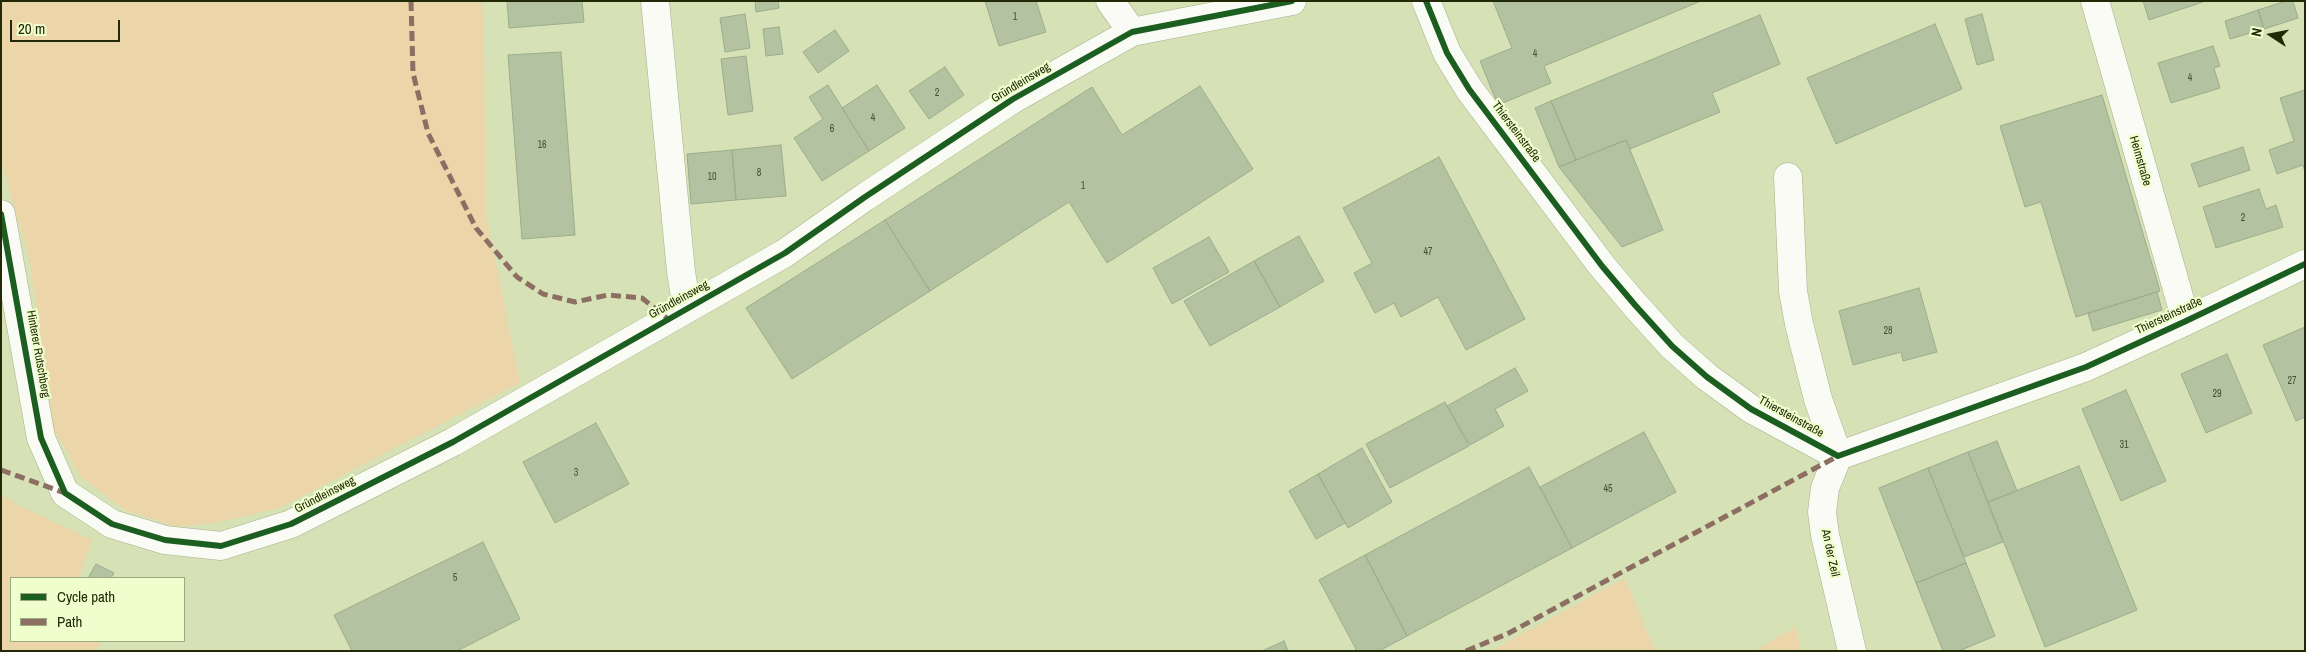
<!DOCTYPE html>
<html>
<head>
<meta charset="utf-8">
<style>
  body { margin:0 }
  #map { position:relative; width:2306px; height:652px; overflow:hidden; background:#d6e2b5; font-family:"Archivo Narrow",sans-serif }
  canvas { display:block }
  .frame { position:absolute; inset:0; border:2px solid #222907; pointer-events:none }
  .legend { position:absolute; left:10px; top:577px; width:175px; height:65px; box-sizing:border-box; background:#effecd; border:1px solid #9da97e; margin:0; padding:6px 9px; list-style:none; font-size:15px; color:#222907 }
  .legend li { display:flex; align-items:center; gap:10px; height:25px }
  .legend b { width:25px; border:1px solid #9da97e }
  .north { position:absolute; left:2246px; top:10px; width:50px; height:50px; -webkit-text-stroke:4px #effecd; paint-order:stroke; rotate:281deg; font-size:14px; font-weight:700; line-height:20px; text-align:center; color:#222907 }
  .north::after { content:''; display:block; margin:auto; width:18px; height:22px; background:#222907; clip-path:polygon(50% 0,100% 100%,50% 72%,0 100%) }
  .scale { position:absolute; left:10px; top:20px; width:110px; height:22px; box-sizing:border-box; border:2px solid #222907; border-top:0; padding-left:6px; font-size:15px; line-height:18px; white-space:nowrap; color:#222907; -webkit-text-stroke:4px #effecd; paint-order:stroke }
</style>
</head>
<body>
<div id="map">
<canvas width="2306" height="652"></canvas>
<div class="frame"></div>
<ul class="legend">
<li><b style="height:6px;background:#1b5e20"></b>Cycle path</li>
<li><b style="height:6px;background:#8d6e63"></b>Path</li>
</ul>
<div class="north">N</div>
<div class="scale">20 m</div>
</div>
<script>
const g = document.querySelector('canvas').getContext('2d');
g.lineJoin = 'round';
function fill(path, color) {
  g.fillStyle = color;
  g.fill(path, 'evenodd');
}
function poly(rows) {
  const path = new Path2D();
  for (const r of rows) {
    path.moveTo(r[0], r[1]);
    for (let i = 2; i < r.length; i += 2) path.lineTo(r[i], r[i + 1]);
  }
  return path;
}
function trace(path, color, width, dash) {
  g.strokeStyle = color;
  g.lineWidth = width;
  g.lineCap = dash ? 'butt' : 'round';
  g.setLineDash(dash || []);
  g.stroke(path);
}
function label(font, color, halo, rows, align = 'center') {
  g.font = font + ' "Archivo Narrow",sans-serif';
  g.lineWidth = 4.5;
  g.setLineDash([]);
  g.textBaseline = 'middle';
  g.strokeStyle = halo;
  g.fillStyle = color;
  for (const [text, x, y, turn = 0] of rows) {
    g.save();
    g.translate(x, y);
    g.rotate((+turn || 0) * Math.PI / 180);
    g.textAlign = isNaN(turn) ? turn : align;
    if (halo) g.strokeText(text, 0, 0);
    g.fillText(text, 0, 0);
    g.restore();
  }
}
fill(poly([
  [1,1,482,1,484,44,486,215,520,383,279,508,215,523,175,527,125,510,80,476,54,428,29,257,1,161],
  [1,494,14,503,92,540,79,578,11,578,11,641,101,641,97,651,1,651],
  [1625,578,1655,651,1491,651],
  [1796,627,1801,651,1754,651]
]), '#ebd5a9');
const building = poly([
  [507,1,582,1,584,22,509,28,507,1],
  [755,1,778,1,779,8,756,12,755,1],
  [985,1,1036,1,1046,32,999,46,985,1],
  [1493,1,1701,1,1544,66,1551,83,1498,105,1480,61,1512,48,1493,1],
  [2143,1,2203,1,2203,2,2149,20,2143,1],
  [2286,1,2293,1,2298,18,2264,29,2258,10,2286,1],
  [2258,10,2264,29,2230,39,2225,21,2258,10],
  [745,14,750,48,725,52,720,18,745,14],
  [1982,14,1994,60,1977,65,1965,19,1982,14],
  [1760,15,1780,64,1712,93,1720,112,1630,149,1626,140,1576,160,1551,101,1760,15],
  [1935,24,1962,89,1836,144,1807,78,1935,24],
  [779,27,783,54,766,56,763,29,779,27],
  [835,30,849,51,818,73,803,52,835,30],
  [2213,46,2220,66,2214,68,2220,88,2171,103,2158,63,2213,46],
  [561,52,575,235,522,239,508,55,561,52],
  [746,56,753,111,728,115,721,59,746,56],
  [945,67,964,95,929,119,909,91,945,67],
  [828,85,869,151,822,181,794,138,823,119,809,97,828,85],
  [877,85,905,128,869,151,842,108,877,85],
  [1200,86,1253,169,1107,263,1069,202,930,291,885,220,1092,87,1122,135,1200,86],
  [2305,90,2305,172,2303,165,2277,174,2269,150,2294,141,2280,98,2305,90],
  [2102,95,2160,291,2076,317,2041,202,2025,207,2000,126,2102,95],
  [1551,101,1576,160,1559,167,1535,108,1551,101],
  [1626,140,1663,230,1622,247,1559,167,1626,140],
  [781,145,786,196,736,200,732,150,781,145],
  [2243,147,2250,170,2199,187,2191,164,2243,147],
  [732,150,736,200,691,204,687,154,732,150],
  [1439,157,1525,319,1466,350,1438,297,1401,317,1394,303,1375,313,1354,273,1372,263,1343,208,1439,157],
  [2259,189,2266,209,2276,205,2283,227,2216,248,2203,207,2259,189],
  [885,220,930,291,792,379,746,308,885,220],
  [1299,236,1324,281,1280,307,1254,261,1299,236],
  [1209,237,1229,272,1172,304,1153,268,1209,237],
  [1254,261,1280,307,1210,346,1184,301,1254,261],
  [1919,288,1937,352,1903,361,1901,352,1853,365,1839,311,1919,288],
  [2157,292,2162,310,2093,331,2088,313,2157,292],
  [2305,327,2305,417,2296,421,2263,345,2305,327],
  [2227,354,2252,413,2206,433,2181,374,2227,354],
  [1515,368,1528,391,1495,409,1504,426,1470,445,1447,406,1515,368],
  [2126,390,2166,481,2121,501,2082,409,2126,390],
  [1445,402,1469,446,1390,488,1366,444,1445,402],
  [596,423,629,484,555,523,523,462,596,423],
  [1644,432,1676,492,1572,548,1540,487,1644,432],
  [1997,441,2017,491,1988,502,1968,452,1997,441],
  [1362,448,1392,502,1348,528,1318,474,1362,448],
  [1968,452,2003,542,1964,557,1928,468,1968,452],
  [2079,466,2137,610,2045,647,1988,502,2079,466],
  [1529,467,1572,548,1407,636,1365,555,1529,467],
  [1928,468,1966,563,1916,583,1879,488,1928,468],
  [1318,474,1345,523,1316,539,1289,491,1318,474],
  [483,542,520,619,457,651,352,651,334,615,483,542],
  [1365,555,1407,636,1379,651,1357,651,1319,580,1365,555],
  [1966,563,1995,636,1959,651,1943,651,1916,583,1966,563],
  [96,564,114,573,111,578,88,578,96,564],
  [1284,641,1288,651,1262,651,1284,641]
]);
fill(building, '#b3c3a2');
trace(building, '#9cac8c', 1);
const minor = poly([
  [655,1,681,272,687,309],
  [1110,1,1132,32],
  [1426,1,1447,53,1469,89,1602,266,1635,305,1672,346,1707,377,1751,409,1838,456,2086,367,2186,321,2305,264],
  [2095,1,2186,321],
  [1788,177,1793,291,1799,324,1818,399,1838,456],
  [1,214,41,438,65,493,112,524,165,540,221,546,291,524,453,442,785,253,865,197,1013,99,1132,32,1292,1],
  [1838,456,1825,488,1822,512,1825,535,1852,651]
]);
trace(minor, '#a5af8b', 29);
trace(minor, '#f9fbf4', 28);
trace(poly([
  [411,1,413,73,428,133,476,228,517,277,543,294,575,302,608,295,642,298,668,319],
  [1,470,65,493],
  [1466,651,1507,634,1838,456]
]), '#8d6e63', 5, [10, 5]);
trace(poly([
  [1426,1,1447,53,1469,89,1602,266,1635,305,1672,346,1707,377,1751,409,1838,456,2086,367,2186,321,2305,264],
  [1,214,41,438,65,493,112,524,165,540,221,546,291,524,453,442,785,253,865,197,1013,99,1132,32,1292,1]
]), '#1b5e20', 6);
label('10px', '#46502e', null, [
  ["1",1015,17],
  ["4",1535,54],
  ["4",2190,78],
  ["2",937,93],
  ["4",873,118],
  ["6",832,129],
  ["16",542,145],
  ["8",759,173],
  ["10",712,177],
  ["1",1083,186],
  ["2",2243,218],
  ["47",1428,252],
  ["28",1888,331],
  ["27",2292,381],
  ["29",2217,394],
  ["31",2124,445],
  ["3",576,473],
  ["45",1608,489],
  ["5",455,578]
]);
label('12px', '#222907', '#effecd', [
  ["Gründleinsweg",1021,83,-31],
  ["Thiersteinstraße",1516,132,53],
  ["Heimstraße",2140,161,74],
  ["Gründleinsweg",679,300,-29],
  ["Thiersteinstraße",2169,316,-25],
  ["Hinterer Rutschberg",38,354,80],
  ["Thiersteinstraße",1791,417,29],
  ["Gründleinsweg",325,495,-27],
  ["An der Zeil",1830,553,78]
]);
</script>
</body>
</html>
